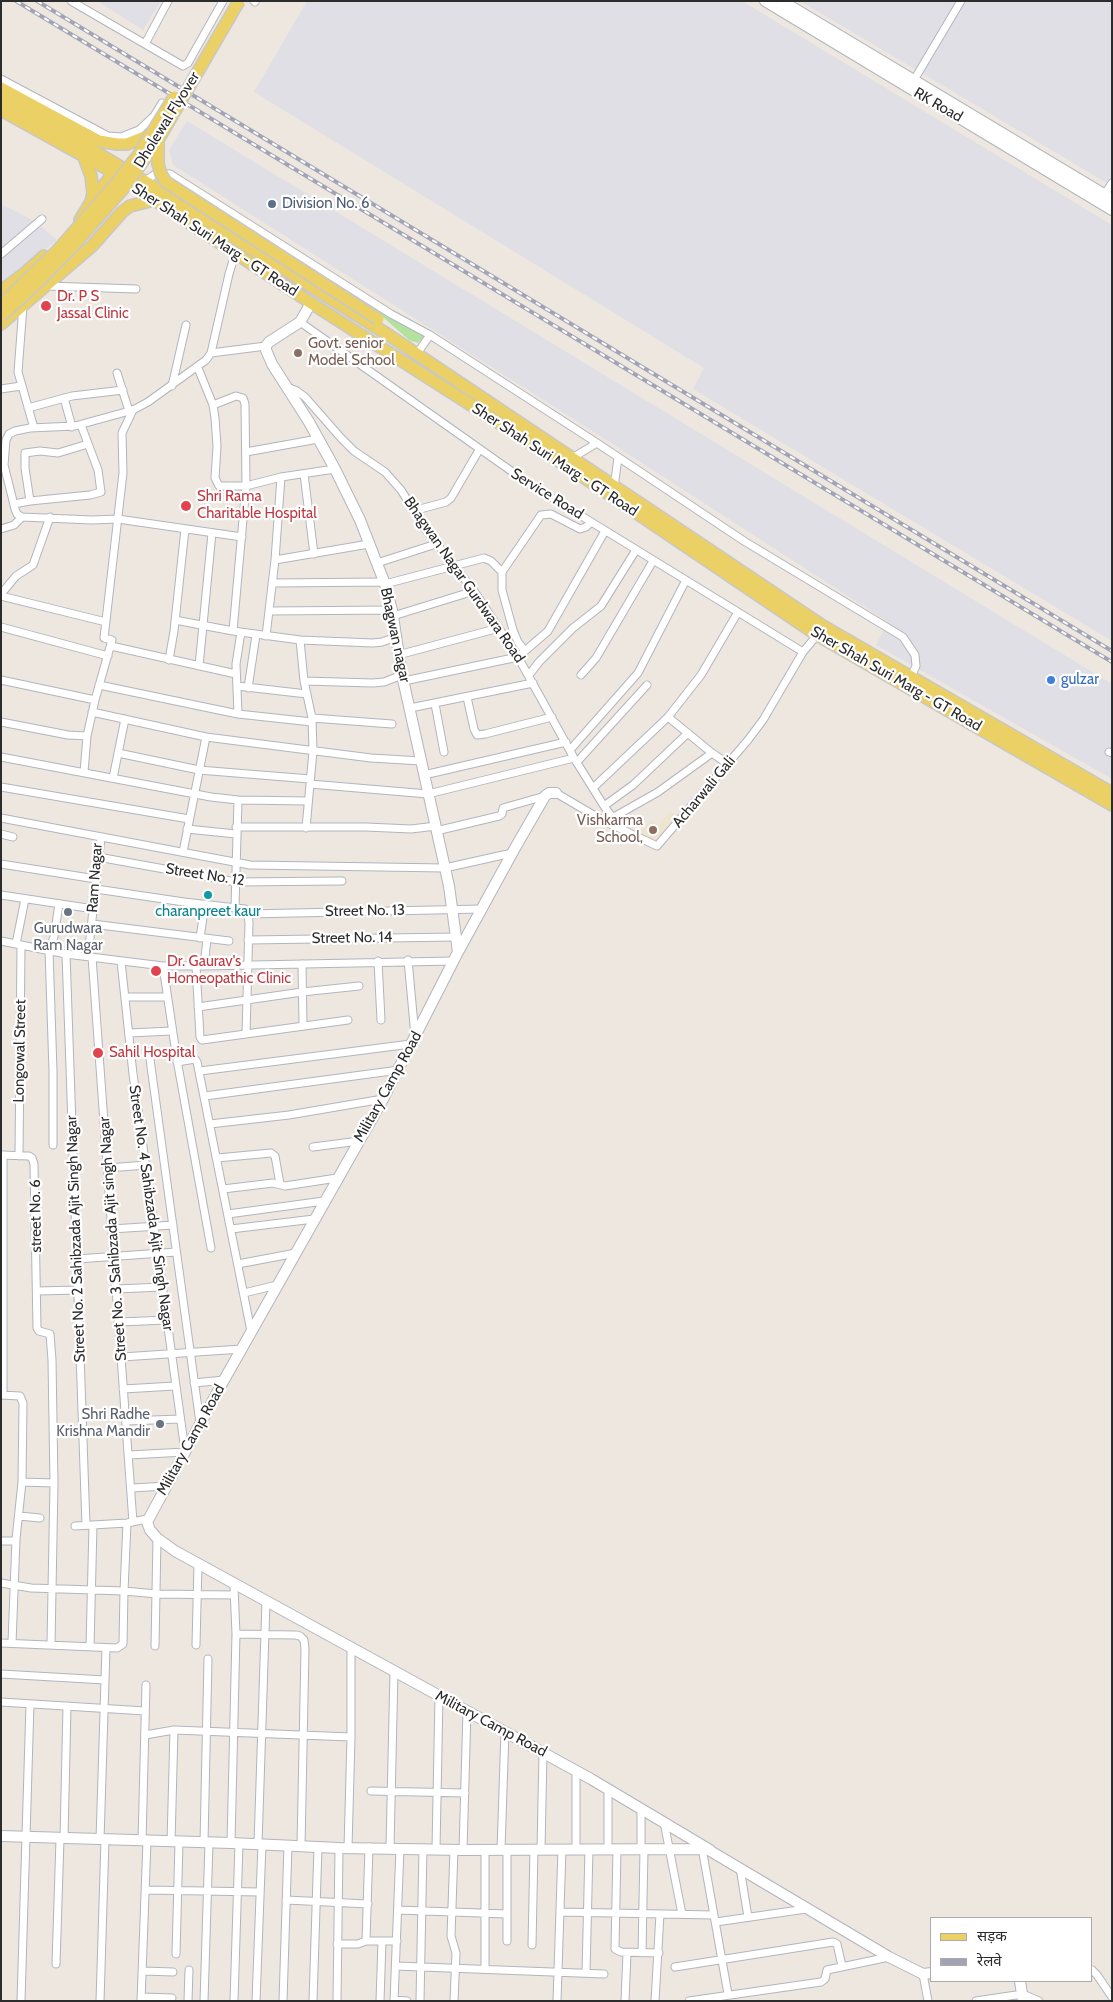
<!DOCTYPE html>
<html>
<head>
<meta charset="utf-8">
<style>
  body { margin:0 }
  #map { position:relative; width:1113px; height:2002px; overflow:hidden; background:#ede7df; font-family:Cabin,"Noto Sans Devanagari",sans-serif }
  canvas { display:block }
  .frame { position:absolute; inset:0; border:2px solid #2c2c2c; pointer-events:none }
  .legend { position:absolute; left:930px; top:1917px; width:162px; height:65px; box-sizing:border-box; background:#fff; border:1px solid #ababab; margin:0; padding:6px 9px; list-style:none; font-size:15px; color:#2c2c2c }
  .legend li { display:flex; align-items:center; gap:10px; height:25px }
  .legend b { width:25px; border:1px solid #ababab }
</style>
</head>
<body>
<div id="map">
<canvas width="1113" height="2002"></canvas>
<div class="frame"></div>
<ul class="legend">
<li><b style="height:6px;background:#ebd066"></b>सड़क</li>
<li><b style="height:6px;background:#a2a4b5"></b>रेलवे</li>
</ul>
</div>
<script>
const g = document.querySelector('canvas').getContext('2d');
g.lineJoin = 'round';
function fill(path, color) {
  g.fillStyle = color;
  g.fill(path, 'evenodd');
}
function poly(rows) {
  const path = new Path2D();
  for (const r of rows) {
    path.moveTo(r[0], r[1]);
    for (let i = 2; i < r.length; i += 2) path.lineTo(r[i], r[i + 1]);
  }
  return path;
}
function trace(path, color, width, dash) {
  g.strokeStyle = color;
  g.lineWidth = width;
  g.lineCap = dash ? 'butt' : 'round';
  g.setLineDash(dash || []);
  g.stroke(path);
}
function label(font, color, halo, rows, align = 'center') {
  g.font = font + ' Cabin,sans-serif';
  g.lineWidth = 4.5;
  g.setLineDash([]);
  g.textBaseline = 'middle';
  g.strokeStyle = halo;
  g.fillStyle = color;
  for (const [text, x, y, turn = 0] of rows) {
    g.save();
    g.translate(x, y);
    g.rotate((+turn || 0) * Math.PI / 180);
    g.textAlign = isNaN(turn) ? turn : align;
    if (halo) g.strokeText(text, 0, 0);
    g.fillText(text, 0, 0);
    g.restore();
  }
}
fill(poly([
  [97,1,161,1,143,30],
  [307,1,742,1,1112,225,1112,641,693,389,704,368,254,92],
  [800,1,1112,1,1112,186],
  [187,121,1112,684,1112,779,876,645,888,622,597,434,173,165,169,150],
  [1,204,36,222,57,240,1,284]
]), '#e1dfe6');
fill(poly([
  [670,811,677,817,655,843,637,833,652,820,658,826]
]), '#eee5d0');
fill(poly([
  [368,304,421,330,425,336,418,343,409,340]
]), '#b3e19e');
const street = poly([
  [71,1,145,44],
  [168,1,145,44,183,66,188,63,223,1],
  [254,1,255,2],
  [1,79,108,136,121,137,139,130,154,116,162,103],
  [914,80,961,1],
  [145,181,157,173,170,174,391,314,430,335],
  [1103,197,1112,183],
  [1,254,42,219],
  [235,254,229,274,211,353,206,360,148,402,133,410,75,426,30,428,15,431,9,434,6,440,4,465,15,509,17,514,22,517,92,520,118,519,242,537],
  [47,286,136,289],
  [23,306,18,372,34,428],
  [300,322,531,485,803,652],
  [211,353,266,346],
  [416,355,430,335,597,443,572,458],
  [198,368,213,405,215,418,217,446,215,478,219,486,246,486,281,477,335,469],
  [117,373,129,411],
  [172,386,186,325],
  [287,387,297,391,305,397,341,438,354,451,385,472,401,490,426,530,474,591,518,657,574,758,604,806,621,829],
  [1,389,21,386],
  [64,398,72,427],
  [213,405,236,396,243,398,245,404,246,486,233,631],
  [28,408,72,396,123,390],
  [597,443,744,541,903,637,915,655,916,666,911,677],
  [246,452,318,439],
  [304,474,314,554],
  [614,487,618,458],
  [30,501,25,468,25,453,40,451,58,453,88,444],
  [14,504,30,501,90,495,101,492,98,470,81,425],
  [413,511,446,502,451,498,479,450],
  [1,529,14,525,22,517],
  [275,560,369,544],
  [377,563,436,544],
  [272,583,384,582],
  [385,584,484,558,491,561,502,572],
  [1,594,16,576,33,565,50,517],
  [1,596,106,622],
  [269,611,392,610],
  [393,616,474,591],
  [175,620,233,631,300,640,373,643,382,642,396,637],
  [1,627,108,656],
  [266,636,275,560,281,477],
  [300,640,304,681,312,718,313,751,306,828],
  [111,646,236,674],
  [525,651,518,642,513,630,502,590,502,572,541,515,551,514,580,529,586,527,591,522],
  [398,655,499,628],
  [169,660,174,631,185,529],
  [199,666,212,533],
  [529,675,539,662,573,628,601,606,636,550],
  [581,675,596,658,653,561],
  [1,680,95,700],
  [304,681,373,683,384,682,402,675],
  [404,681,518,657,548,631,605,531],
  [99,685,238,714,312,722],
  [237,686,307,694],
  [248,688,256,635],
  [467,697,474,729,477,735,485,734,552,717],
  [435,704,444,752],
  [410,708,533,683],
  [92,712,206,737,371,758,421,761],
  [238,714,236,664,241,632],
  [668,717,712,753,728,764],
  [312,718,392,724],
  [1,722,68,735,87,736],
  [570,750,638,673,686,580],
  [1109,752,1112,753],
  [118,753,199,770,310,779],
  [1,757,211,797,238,800,308,801],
  [577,762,647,685],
  [84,772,87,736,95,700,112,640,104,638,123,473,122,433,133,410],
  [424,775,566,742],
  [113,778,125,719],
  [310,784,428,794,574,758],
  [1,787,189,819],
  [593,788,668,717,701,675,738,612],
  [556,793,602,820,657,846,748,740,763,720,803,652,818,634],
  [604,806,633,785,688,733],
  [1,818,250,865,445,868,512,853],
  [612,818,658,792,712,753],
  [236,827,366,827,411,829,436,826],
  [187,829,236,834],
  [436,831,499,816,502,814,503,808,545,796],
  [1,834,13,837],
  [183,852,206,737],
  [98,857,236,882,342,881],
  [1,864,96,879],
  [96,889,184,902,245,909,248,914,249,923,246,1034],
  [1,895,94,909],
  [235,907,238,800],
  [248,914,481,909],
  [92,924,229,941],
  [200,938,205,904],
  [248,940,456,937],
  [1,941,66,954,163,966,204,966,454,961],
  [16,944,25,899],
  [66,954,86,1525],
  [88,956,101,837],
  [92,957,133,1522],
  [408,960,415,1036],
  [121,961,133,1074,185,1451],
  [378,961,381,1020],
  [302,964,303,1026],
  [163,966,177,1060,211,1248],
  [196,966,200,1037,202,1040,348,1020],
  [204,966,207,939],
  [125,997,167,997],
  [198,1007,302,992,359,986],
  [129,1033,172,1031],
  [149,1052,200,1423],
  [177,1062,195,1059,197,1062,251,1331],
  [200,1071,411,1044],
  [205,1096,399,1070],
  [210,1124,289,1115,383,1099],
  [53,1145,53,1071,49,950,54,937,59,904],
  [313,1147,359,1141],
  [1,1155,29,1156,32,1158,34,1164,37,1328,39,1331,50,1334,52,1360,54,1483,51,1644],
  [19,1156,21,945],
  [217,1158,271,1153,275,1156,280,1184],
  [108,1168,146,1165],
  [223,1189,273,1183,285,1186,337,1178],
  [228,1214,324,1201],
  [112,1229,173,1225],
  [231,1229,314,1219],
  [77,1259,176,1252],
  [238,1264,296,1253],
  [116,1289,163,1287],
  [37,1291,78,1290],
  [244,1293,277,1285],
  [119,1322,167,1320],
  [122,1357,242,1349],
  [194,1383,224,1380],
  [123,1389,175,1386],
  [1,1395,20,1396,23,1403,22,1482,16,1539,12,1643],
  [3,1395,3,1155],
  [126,1421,180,1419],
  [129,1455,185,1452],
  [22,1482,54,1483],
  [132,1488,166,1486],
  [19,1516,40,1518],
  [75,1526,127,1523,147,1519],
  [1,1541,16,1541],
  [1,1583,31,1588,124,1591,127,1523],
  [236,1634,296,1635,300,1636,304,1640,305,1649,301,1846],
  [1,1643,117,1648,123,1644,124,1591,157,1594,234,1595],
  [196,1645,198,1564],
  [155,1646,157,1538],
  [90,1647,93,1525],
  [1,1674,105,1680],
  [1,1702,145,1711],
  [145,1735,174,1730,351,1737],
  [371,1791,465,1793],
  [664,1822,682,1914],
  [64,1839,67,1706],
  [100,1840,106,1648],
  [142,1841,146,1685],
  [171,1842,174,1730],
  [204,1842,208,1659],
  [231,1843,236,1634,234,1587],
  [258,1844,266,1602],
  [390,1847,394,1671],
  [348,1848,351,1737,351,1648],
  [608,1848,608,1789],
  [702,1848,728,1994],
  [436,1849,439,1696],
  [507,1849,507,1941],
  [576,1849,576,1770],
  [617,1849,615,1949,621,1952,659,1953],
  [463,1850,467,1711],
  [485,1850,485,1969],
  [501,1850,505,1731],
  [541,1850,543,1752],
  [641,1850,641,1808],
  [740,1868,748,1917],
  [146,1890,260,1892],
  [286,1900,368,1904],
  [398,1910,507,1914],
  [560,1912,714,1915],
  [716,1922,806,1909],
  [366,1941,397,1941],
  [337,1944,358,1944,366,1941,369,1847],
  [532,1945,534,1849],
  [642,1953,644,1850],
  [176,1954,179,1842],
  [56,1964,60,1839],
  [396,1966,604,1974],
  [675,1967,833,1942,837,1944,842,1966],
  [1092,1970,1097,1975,1112,1997],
  [143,1971,173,1972],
  [586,1973,589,1849],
  [923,1974,928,2001],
  [142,1997,172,1998],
  [394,2000,407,2001],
  [21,2001,30,1704],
  [100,2001,105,1840],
  [141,2001,147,1841],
  [188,2001,189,1970],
  [204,2001,209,1842],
  [234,2001,239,1843],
  [256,2001,262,1844],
  [283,2001,288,1845],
  [313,2001,318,1847],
  [337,2001,339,1848],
  [380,2001,382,1941],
  [394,2001,400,1848],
  [420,2001,423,1848],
  [454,2001,456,1953,451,1936,454,1849],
  [557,2001,562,1849],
  [625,2001,627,1953],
  [655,2001,660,1914],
  [689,2001,821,1982,825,1979,827,1970,889,1957],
  [976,2001,1023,1994,1039,2001]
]);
const secondary = poly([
  [765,1,1112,210],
  [782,1,1112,199],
  [311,303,300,322,269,342,266,346,266,350,272,364,309,422,335,469,360,520,385,584,392,610,402,675,449,886,458,952],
  [556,793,549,793,545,796,515,848,458,952,383,1099,224,1380,147,1522,150,1530,157,1538,175,1551,591,1779,710,1850],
  [1,1836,231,1843,339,1848,463,1850,707,1849,889,1957,923,1974,932,1973],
  [1020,1981,1023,2001]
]);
const primary = poly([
  [1,88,99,141,117,144,127,144,152,134],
  [1,98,64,133,149,184,390,336,823,626,1112,793],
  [1,110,109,170,311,303,573,470,817,635,1112,805],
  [91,202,118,167],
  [80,220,91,202,93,193,91,176,84,157],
  [1,291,25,273,44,256],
  [1,324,92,246,122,212,130,206,154,200]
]);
trace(street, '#b2b5bf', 9);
trace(secondary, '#b2b5bf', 12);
trace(primary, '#c8c8c8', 14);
trace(street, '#fff', 7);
trace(secondary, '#fff', 10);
trace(primary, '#ebd066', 11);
const rail = poly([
  [16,1,1112,662],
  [37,1,1112,651]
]);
trace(rail, '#a2a4b5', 4);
trace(rail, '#fff', 2, [5.5]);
const primaryBridge = poly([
  [158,141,158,164,161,174,166,182,378,319],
  [1,305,57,251,114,186,139,154,174,97],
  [1,316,38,282,73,246,123,189,158,140,239,1]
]);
trace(primaryBridge, '#c8c8c8', 14, []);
trace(primaryBridge, '#ebd066', 11);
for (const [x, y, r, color] of [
  [272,204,5,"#5c6f8a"],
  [46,306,6,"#e0444e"],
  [298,353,5,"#8d6e63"],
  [186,506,6,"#e0444e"],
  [1051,680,5,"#3f7fe0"],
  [653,830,5,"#8d6e63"],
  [208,895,5,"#0f9aa8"],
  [68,912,5,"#6b7280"],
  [156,971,6,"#e0444e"],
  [98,1053,6,"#e0444e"],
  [160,1424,5,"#6b7280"]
]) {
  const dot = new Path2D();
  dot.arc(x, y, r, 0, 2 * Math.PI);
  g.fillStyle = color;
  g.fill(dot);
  trace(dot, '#fff', 2);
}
label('15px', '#2c2c2c', '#fff', [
  ["RK Road",938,105,30],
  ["Dholewal Flyover",167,120,-58],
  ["Sher Shah Suri Marg - GT Road",215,240,33],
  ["Sher Shah Suri Marg - GT Road",555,460,33],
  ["Service Road",547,494,32],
  ["Bhagwan Nagar Gurdwara Road",464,580,55],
  ["Bhagwan nagar",395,635,78],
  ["Sher Shah Suri Marg - GT Road",896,679,30],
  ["Acharwali Gali",704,792,-50],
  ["Street No. 12",205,875,9],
  ["Ram Nagar",95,878,-86],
  ["Street No. 13",365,911,-1],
  ["Street No. 14",352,938,-1],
  ["Longowal Street",20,1051,-89],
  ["Military Camp Road",388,1087,-61],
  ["Street No. 4 Sahibzada Ajit Singh Nagar",151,1208,82],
  ["street No. 6",36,1216,-91],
  ["Street No. 2 Sahibzada Ajit Singh Nagar",76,1239,-92],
  ["Street No. 3 Sahibzada Ajit singh Nagar",113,1239,-94],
  ["Military Camp Road",191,1440,-61],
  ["Military Camp Road",491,1724,28]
]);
label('15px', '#4e5e75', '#fff', [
  ["Division No. 6",282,204]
], 'left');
label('15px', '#be3a42', '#fff', [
  ["Dr. P S",57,297],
  ["Jassal Clinic",57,314],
  ["Shri Rama",197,497],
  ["Charitable Hospital",197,514],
  ["Dr. Gaurav's",167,962],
  ["Homeopathic Clinic",167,979],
  ["Sahil Hospital",109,1053]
], 'left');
label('15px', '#785e54', '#fff', [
  ["Govt. senior",308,344],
  ["Model School",308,361],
  ["Vishkarma",643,821,"right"],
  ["School,",643,838,"right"]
], 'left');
label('15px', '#366cbe', '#fff', [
  ["gulzar",1061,680]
], 'left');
label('15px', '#0d838f', '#fff', [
  ["charanpreet kaur",208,912]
]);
label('15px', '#5b616d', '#fff', [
  ["Gurudwara",68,929],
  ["Ram Nagar",68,946],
  ["Shri Radhe",150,1415,"right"],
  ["Krishna Mandir",150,1432,"right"]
]);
</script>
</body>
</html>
